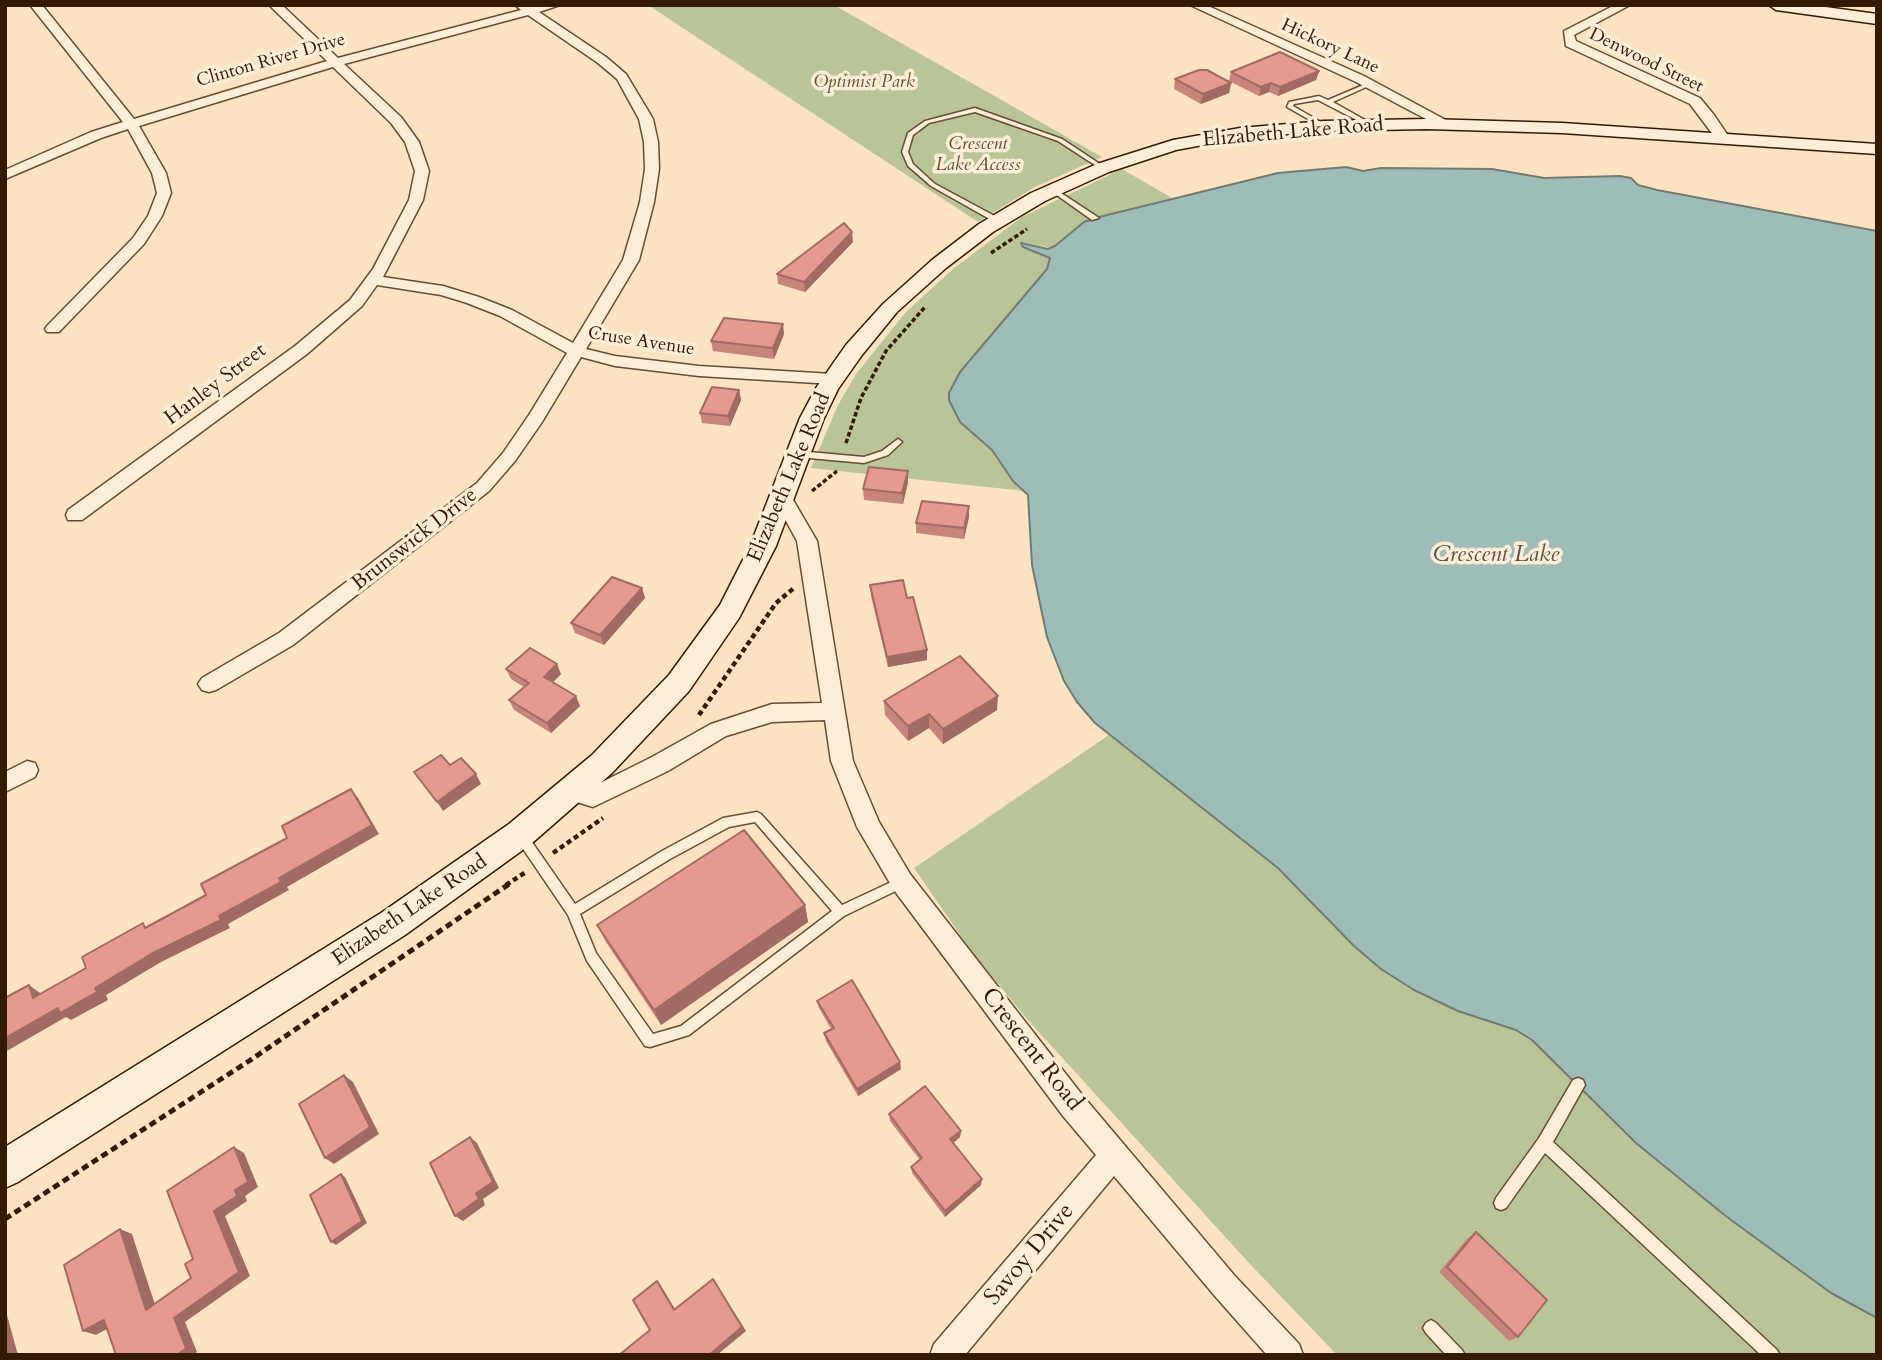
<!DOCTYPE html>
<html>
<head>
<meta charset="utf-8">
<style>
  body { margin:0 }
  #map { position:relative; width:1882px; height:1360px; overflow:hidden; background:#fbe3c2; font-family:Cardo,serif }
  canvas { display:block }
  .frame { position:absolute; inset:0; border:7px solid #341905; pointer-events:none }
</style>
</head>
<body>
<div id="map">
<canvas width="1882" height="1360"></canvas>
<div class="frame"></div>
</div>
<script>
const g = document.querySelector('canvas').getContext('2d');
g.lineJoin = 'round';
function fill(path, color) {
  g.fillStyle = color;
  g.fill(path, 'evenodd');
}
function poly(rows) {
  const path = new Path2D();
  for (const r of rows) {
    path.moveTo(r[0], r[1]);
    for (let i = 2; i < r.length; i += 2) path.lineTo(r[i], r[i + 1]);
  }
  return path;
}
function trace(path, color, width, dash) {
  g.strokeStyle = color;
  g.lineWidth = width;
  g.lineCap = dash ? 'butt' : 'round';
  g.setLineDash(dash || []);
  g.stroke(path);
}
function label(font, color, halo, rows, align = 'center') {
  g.font = font + ' Cardo,serif';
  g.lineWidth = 7;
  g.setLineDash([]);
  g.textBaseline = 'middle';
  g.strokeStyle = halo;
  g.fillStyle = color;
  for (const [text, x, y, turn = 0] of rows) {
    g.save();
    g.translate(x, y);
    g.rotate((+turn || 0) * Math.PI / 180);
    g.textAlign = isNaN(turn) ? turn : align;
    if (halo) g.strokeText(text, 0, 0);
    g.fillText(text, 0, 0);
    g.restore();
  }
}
fill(poly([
  [648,5,834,5,1102,157,1035,187,978,222],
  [1122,169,1172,198,1095,218,1052,248,1025,243,1023,247,1050,258,1047,269,995,330,949,393,949,400,968,429,992,450,1024,491,811,468,838,405,856,374,906,312,953,269,1022,217],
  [1109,735,1278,868,1354,946,1381,969,1414,990,1458,1011,1516,1030,1532,1040,1636,1143,1727,1217,1831,1293,1877,1318,1877,1355,1337,1355,1248,1262,1027,1019,972,952,914,868]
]), '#bac597');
const water = poly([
  [1346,167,1363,171,1381,168,1492,169,1544,178,1620,176,1631,178,1638,185,1657,190,1877,231,1877,1318,1831,1293,1727,1217,1636,1143,1532,1040,1516,1030,1458,1011,1414,990,1381,969,1354,946,1278,868,1095,723,1077,702,1064,681,1047,637,1032,565,1028,495,1013,481,992,450,960,422,949,400,949,393,960,372,1047,269,1050,258,1023,247,1021,243,1048,249,1055,246,1084,222,1095,218,1278,173,1346,167]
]);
fill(water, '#9fbdb8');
trace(water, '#747b70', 2);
const lane = poly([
  [1368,83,1373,84,1333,102,1372,124,1372,126,1368,126,1318,100,1294,104,1293,106,1326,125,1326,127,1322,127,1287,107,1289,102,1319,96,1328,100,1368,83],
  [975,108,1062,139,1106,168,1101,169,1058,141,975,112,929,123,913,135,908,152,913,164,935,184,1002,220,995,222,931,186,908,166,902,152,908,133,925,121,975,108],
  [1051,189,1055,189,1099,218,1092,220,1051,191,1051,189],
  [898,439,902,442,888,455,864,463,798,457,794,454,798,451,864,457,882,451,898,439],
  [757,812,761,814,842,905,902,877,906,878,908,882,906,886,844,916,689,1035,650,1047,645,1046,587,961,568,915,517,840,515,836,517,832,521,831,525,832,575,904,662,851,723,818,757,812],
  [755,822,832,911,681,1026,653,1034,596,953,580,914,670,859,729,827,755,822],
  [1578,1078,1583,1080,1585,1085,1553,1142,1777,1350,1780,1355,1761,1355,1545,1153,1506,1208,1501,1210,1496,1208,1494,1203,1496,1198,1539,1138,1573,1080,1578,1078],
  [1431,1320,1436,1323,1462,1350,1465,1355,1446,1355,1426,1333,1423,1328,1426,1323,1431,1320]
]);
const street = poly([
  [30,5,42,5,134,119,327,61,269,5,282,5,338,58,521,10,515,5,560,5,539,12,606,57,626,74,653,119,658,142,659,169,654,202,639,260,586,349,615,356,699,366,833,374,841,379,833,384,699,376,615,366,581,357,542,422,515,461,489,491,293,645,216,690,209,692,202,690,198,684,202,678,279,633,477,483,503,453,529,415,567,353,500,316,467,303,441,295,377,285,362,306,307,354,82,520,68,520,66,515,68,510,295,346,350,300,373,269,409,200,415,171,405,142,391,123,333,67,139,126,166,173,171,193,162,216,144,244,59,332,47,332,45,329,47,326,133,238,148,216,157,193,152,173,128,129,101,138,5,179,5,170,91,132,123,122,30,5],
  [528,15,598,63,617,79,639,119,644,142,645,169,640,202,623,260,573,343,512,310,479,297,443,286,383,277,423,200,429,171,419,142,401,117,344,64,528,15],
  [1190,5,1206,5,1364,76,1455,125,1453,128,1443,128,1356,82,1190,5],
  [1615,5,1630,5,1574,35,1576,41,1700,98,1714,115,1729,137,1727,140,1717,140,1690,104,1566,46,1564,31,1615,5],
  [782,491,789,493,817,541,853,761,879,822,910,874,1083,1096,1234,1275,1299,1344,1303,1355,1267,1355,1214,1295,1114,1176,965,1355,930,1355,934,1344,1096,1155,1063,1116,894,890,857,827,831,761,825,720,772,722,726,736,668,771,593,807,564,798,561,791,564,784,572,781,592,787,652,757,711,724,772,704,822,703,797,541,773,497,775,493,782,491],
  [27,761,35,763,38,770,35,777,5,792,5,772,27,761]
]);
const secondary = poly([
  [1769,5,1811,5,1877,14,1877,24,1776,10,1769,5],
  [1427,119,1562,123,1877,144,1877,154,1562,133,1427,129,1324,131,1240,138,1176,150,1109,172,1045,201,993,232,946,268,897,312,862,355,838,389,824,418,776,546,739,618,689,691,612,773,531,844,405,935,18,1182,5,1188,5,1147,381,913,509,824,592,755,669,675,720,605,750,546,800,418,816,388,846,345,883,304,932,260,979,224,1031,193,1097,164,1173,140,1240,128,1324,121,1427,119]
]);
trace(lane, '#664c34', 3);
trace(street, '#664c34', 3);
trace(secondary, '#341905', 3);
trace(poly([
  [991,253,1027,229],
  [846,443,861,398,886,351,925,307],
  [812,491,837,471]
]), '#341905', 3.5, [4.5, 2.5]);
trace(poly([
  [699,715,776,603,794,588],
  [553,853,603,818],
  [506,885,526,872]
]), '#341905', 4.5, [5, 3.5]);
trace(poly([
  [5,1219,249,1061,509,884]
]), '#341905', 5, [7, 4.5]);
fill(lane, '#fcedd7');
fill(street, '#fcedd7');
fill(secondary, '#fcedd7');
fill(poly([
  [1319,71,1316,80,1278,96,1269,92,1259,96,1229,81,1231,72],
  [1175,79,1231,83,1229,93,1201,104,1174,89],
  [853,242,805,292,778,284,777,274],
  [784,334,774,359,713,351,711,341],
  [739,390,741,400,730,426,702,423,700,413],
  [908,482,903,504,864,500,863,489],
  [969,506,969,517,964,539,916,533,916,523],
  [870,585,907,598,927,660,888,667,871,596],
  [642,588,645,598,604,645,575,633,571,623],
  [506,669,561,674,553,682,580,706,551,733,514,710,509,700,524,687,511,679],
  [884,701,997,710,943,744,929,728,908,741,885,715],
  [805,905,808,922,661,1025,606,942,597,925],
  [817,1001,901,1069,858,1096,826,1041,824,1033,831,1029,819,1008],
  [889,1114,961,1131,960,1137,953,1143,981,1185,945,1217,912,1173,911,1167,920,1160,890,1121],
  [1476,1232,1518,1337,1509,1341,1439,1272,1468,1238]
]), '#c6847b');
fill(poly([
  [1319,71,1316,80,1278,96,1280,87],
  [1231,83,1229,93,1201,104,1203,94],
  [1271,83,1269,92,1259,96,1261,87],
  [852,232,853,242,805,292,804,282],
  [783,324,784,334,774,359,773,348],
  [739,390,741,400,730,426,728,416],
  [908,471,908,482,903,504,902,493],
  [969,506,969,517,964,539,964,528],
  [642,588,645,598,604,645,600,635],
  [927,650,927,660,888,667,887,657],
  [557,664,561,674,548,687,544,677],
  [576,696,580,706,551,733,547,723],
  [998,696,997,710,943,744,943,729],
  [929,714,929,728,908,741,908,726],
  [476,774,481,784,443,811,437,802],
  [351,789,358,798,379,834,287,887,289,890,228,924,230,928,161,962,106,995,108,1000,71,1020,66,1017,5,1052,5,1038,219,916,279,878],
  [805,905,808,922,661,1025,654,1010],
  [29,985,40,993,44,1006,33,998],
  [900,1062,901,1069,858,1096,857,1089],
  [344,1075,353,1082,379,1134,334,1164,325,1158],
  [961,1131,960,1137,950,1146,950,1139],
  [470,1137,477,1143,499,1188,483,1199,485,1205,463,1221,455,1216,476,1193],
  [234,1147,244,1153,258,1187,245,1196,247,1201,225,1216,250,1276,185,1322,197,1352,193,1355,177,1355,174,1318,239,1272,214,1211,235,1190],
  [341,1174,345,1177,367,1223,336,1245,331,1242],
  [982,1179,981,1185,945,1217,945,1211],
  [120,1229,132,1234,158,1314,146,1310],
  [713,1279,746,1331,717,1355,709,1355],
  [657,1281,661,1286,678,1314,674,1310],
  [5,1314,7,1315,18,1355,5,1355],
  [104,1320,116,1324,96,1335,83,1331]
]), '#a16b64');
const building = poly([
  [1280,52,1319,71,1280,87,1271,83,1261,87,1231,72,1280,52],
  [1199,70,1207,70,1231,83,1203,94,1175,79,1199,70],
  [844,223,852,232,804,282,777,274,844,223],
  [724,318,783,324,773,348,711,341,724,318],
  [712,387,739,390,728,416,700,413,712,387],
  [869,467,908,471,902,493,863,489,869,467],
  [922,501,969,506,964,528,916,523,922,501],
  [612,577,642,588,600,635,571,623,612,577],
  [903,580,907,598,913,597,927,650,887,657,870,585,903,580],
  [530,648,557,664,544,677,576,696,547,723,509,700,529,683,506,669,530,648],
  [960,656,998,696,943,729,929,714,908,726,884,701,960,656],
  [441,755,450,765,461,758,476,774,437,802,414,772,441,755],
  [351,789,372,825,279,878,281,882,219,916,221,920,151,954,95,988,97,992,60,1013,58,1008,5,1038,5,998,29,985,33,998,86,968,82,957,143,923,145,928,206,895,201,884,287,838,282,826,351,789],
  [744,830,805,905,654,1010,597,925,744,830],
  [852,980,900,1062,857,1089,824,1033,834,1028,817,1001,852,980],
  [344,1075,370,1127,325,1158,299,1104,344,1075],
  [925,1086,961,1131,950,1139,982,1179,945,1211,911,1167,922,1158,889,1114,925,1086],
  [470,1137,493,1182,476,1193,479,1199,455,1216,430,1163,470,1137],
  [234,1147,248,1182,235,1190,237,1196,214,1211,239,1272,174,1318,186,1348,177,1355,116,1355,104,1320,83,1331,64,1265,120,1229,146,1310,191,1278,185,1264,193,1259,167,1191,234,1147],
  [341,1174,362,1221,331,1242,310,1195,341,1174],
  [1476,1232,1547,1300,1518,1337,1447,1267,1476,1232],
  [713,1279,742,1327,709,1355,619,1355,650,1330,633,1300,657,1281,674,1310,713,1279]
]);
fill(building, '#e6998f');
trace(building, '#a16b64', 2);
label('18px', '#341905', '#fcedd7', [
  ["Hickory Lane",1330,47,25],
  ["Clinton River Drive",271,61,-16],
  ["Denwood Street",1646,61,26],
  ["Cruse Avenue",641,342,9]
]);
label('italic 18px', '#5c4d31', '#fcedd7', [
  ["Optimist Park",864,83],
  ["Crescent",978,145],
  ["Lake Access",978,166]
]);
label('21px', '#341905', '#fcedd7', [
  ["Elizabeth Lake Road",1293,133,-5],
  ["Hanley Street",216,385,-37],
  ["Elizabeth Lake Road",790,478,-67],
  ["Brunswick Drive",415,540,-38],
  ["Elizabeth Lake Road",410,911,-34]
]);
label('italic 23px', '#595244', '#fcedd7', [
  ["Crescent Lake",1496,556]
]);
label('24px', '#341905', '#fcedd7', [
  ["Crescent Road",1031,1050,52],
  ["Savoy Drive",1030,1255,-50]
]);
</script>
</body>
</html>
